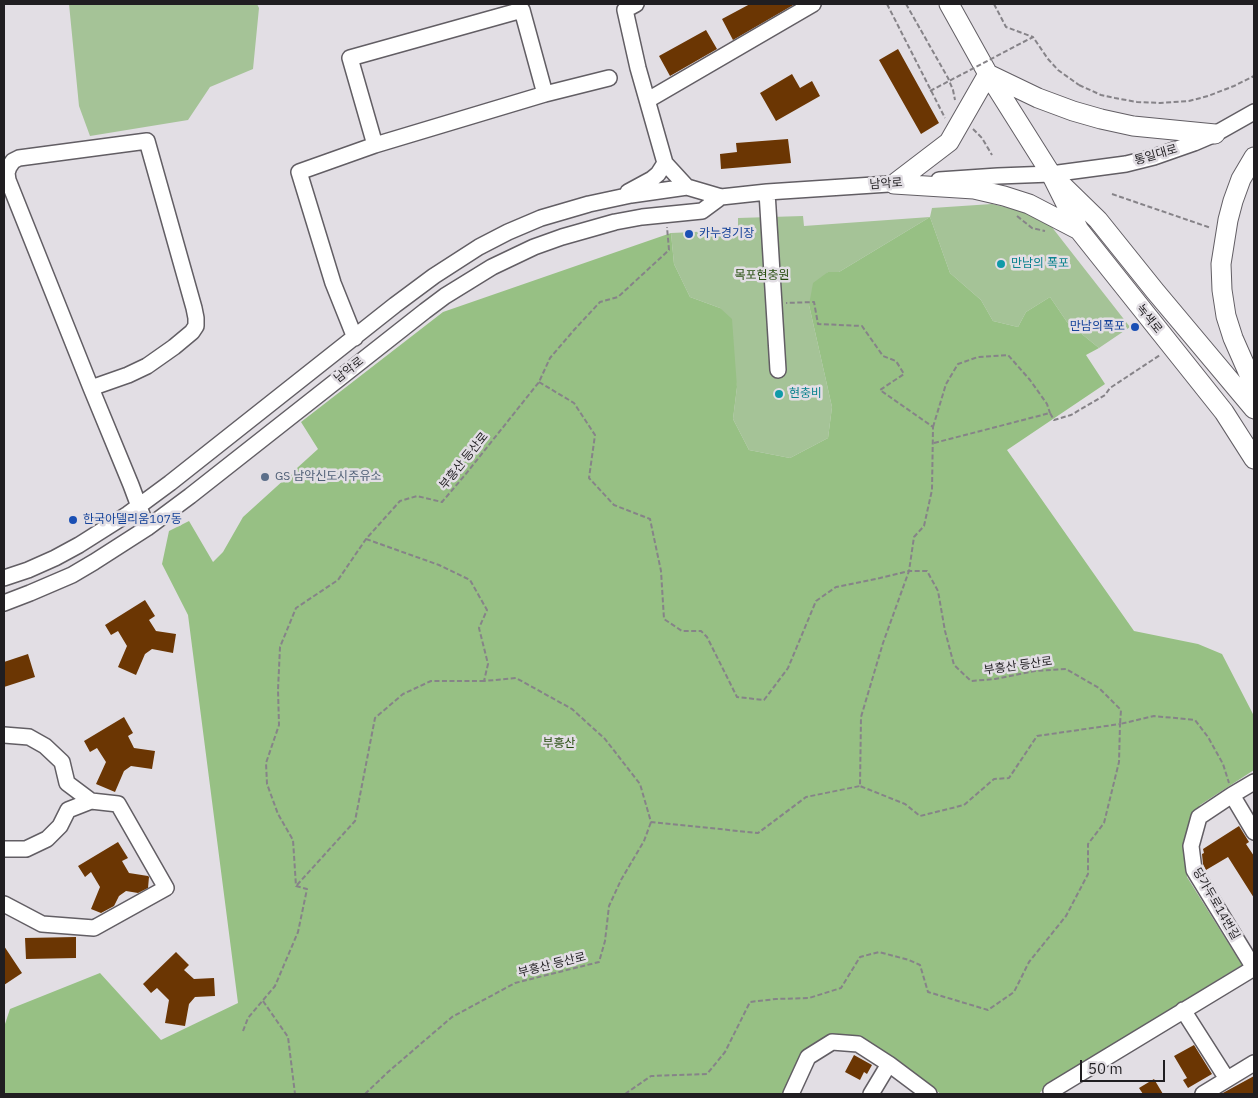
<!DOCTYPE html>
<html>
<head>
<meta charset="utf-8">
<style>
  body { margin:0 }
  #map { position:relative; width:1258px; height:1098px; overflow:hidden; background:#e2dee4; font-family:"IBM Plex Sans",sans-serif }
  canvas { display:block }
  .frame { position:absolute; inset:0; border:5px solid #201e21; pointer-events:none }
  .scale { position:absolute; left:1080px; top:1060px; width:85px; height:22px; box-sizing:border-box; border:2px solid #201e21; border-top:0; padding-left:6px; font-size:15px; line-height:18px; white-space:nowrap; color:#201e21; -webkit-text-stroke:4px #e2dee4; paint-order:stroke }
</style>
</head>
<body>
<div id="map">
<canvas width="1258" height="1098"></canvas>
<div class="frame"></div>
<div class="scale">50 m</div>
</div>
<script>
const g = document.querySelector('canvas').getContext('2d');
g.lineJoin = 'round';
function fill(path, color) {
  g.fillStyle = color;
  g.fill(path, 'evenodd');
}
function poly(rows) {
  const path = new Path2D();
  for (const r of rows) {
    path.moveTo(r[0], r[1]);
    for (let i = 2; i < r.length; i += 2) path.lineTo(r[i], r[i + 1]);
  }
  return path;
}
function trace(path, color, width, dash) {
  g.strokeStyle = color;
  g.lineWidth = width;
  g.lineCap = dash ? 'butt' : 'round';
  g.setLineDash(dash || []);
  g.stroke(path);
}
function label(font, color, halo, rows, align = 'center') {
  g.font = font + ' "IBM Plex Sans","Noto Sans KR",sans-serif';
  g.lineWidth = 5;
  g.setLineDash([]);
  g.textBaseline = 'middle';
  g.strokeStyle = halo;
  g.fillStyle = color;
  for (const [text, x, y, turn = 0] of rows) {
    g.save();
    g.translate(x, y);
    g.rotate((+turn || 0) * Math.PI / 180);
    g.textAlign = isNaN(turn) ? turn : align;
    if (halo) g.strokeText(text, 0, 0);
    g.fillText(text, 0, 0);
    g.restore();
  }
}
fill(poly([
  [69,4,257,4,259,8,253,69,210,87,188,120,90,136,79,106],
  [992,204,1026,212,1051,226,1130,327,1099,348,1067,322,1050,297,1026,312,1018,327,993,321,981,300,950,273,930,217,839,272,828,272,809,305,832,407,828,438,790,458,749,450,733,419,737,387,720,308,690,297,674,264,671,233,738,230,738,218,803,216,804,226,930,217,932,208]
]), '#a5c397');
fill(poly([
  [930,217,950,273,981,300,993,321,1018,327,1026,312,1050,297,1067,322,1099,348,1086,355,1105,384,1007,450,1134,631,1198,644,1222,654,1254,716,1254,770,1200,805,1185,842,1187,877,1242,965,1046,1085,1039,1094,941,1094,862,1038,831,1035,802,1051,784,1094,4,1094,4,1027,10,1009,100,973,161,1040,238,1003,188,615,162,564,169,531,189,521,213,562,223,552,243,517,318,449,301,422,443,312,671,233,674,264,690,297,720,308,732,319,737,387,733,419,749,450,790,458,828,438,832,407,809,305,813,283,828,272,839,272]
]), '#97c084');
fill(poly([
  [750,4,795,4,733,40,722,19],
  [706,30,717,49,670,76,659,56],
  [898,49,939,123,921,134,879,60],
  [792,74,800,88,812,81,820,96,776,121,760,93],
  [788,139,791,163,721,169,720,154,737,152,736,143],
  [145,600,155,616,149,620,156,631,176,634,173,653,152,649,145,654,136,675,118,667,127,646,118,631,111,635,105,625],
  [28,654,35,677,4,687,4,662],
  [124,717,133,733,128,736,134,748,155,751,152,769,131,766,124,771,115,792,96,784,106,762,97,748,90,752,84,741],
  [1239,826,1249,842,1246,844,1254,856,1254,898,1228,857,1206,870,1203,864,1202,854,1204,853,1203,849],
  [118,842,128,858,122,861,129,873,148,876,149,877,148,888,138,893,126,891,119,896,114,906,101,913,91,909,100,887,91,872,85,877,78,866],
  [76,937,76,958,26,959,25,938],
  [4,946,22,973,4,985],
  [176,952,189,965,184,970,194,979,214,978,215,996,195,997,189,1004,185,1026,165,1023,169,1000,157,988,151,993,143,984],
  [1194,1045,1212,1074,1188,1088,1183,1080,1187,1078,1174,1056],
  [854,1055,872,1065,867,1074,864,1072,860,1080,845,1072],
  [1254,1076,1254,1094,1221,1094],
  [1154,1079,1163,1094,1143,1094,1139,1088]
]), '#6b3603');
const minor = poly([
  [636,4,625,10,638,68,665,163],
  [648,100,813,4],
  [375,145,350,58,522,10,545,94],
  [939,180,998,176,1051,174,1126,164,1154,157,1194,143,1215,134,1254,112],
  [628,192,652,179,658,174,665,163,687,187],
  [767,192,778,370],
  [355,338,333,283,299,172,375,145,545,94,609,78],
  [91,388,128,375,147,366,174,347,192,332,196,326,196,318,194,308,147,141,19,158,13,161,9,167,7,173,8,180,91,388,131,485,147,528],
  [4,578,28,570,55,558,79,545,128,514,170,483,395,305,434,276,479,247,508,232,541,218,589,204,631,195,687,187,721,197,767,192,904,183],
  [4,603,30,593,72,575,94,562,147,528,190,496,425,311,445,296,492,267,534,247,562,237,615,222,642,217,702,211,721,197],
  [4,735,29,737,45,746,62,762,67,783,91,801,118,804,166,888,94,928,42,924,4,904],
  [1254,782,1232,795,1199,817,1191,846,1194,870,1254,968],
  [1232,795,1254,832],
  [4,849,26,849,47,839,60,826,68,810,91,801],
  [1183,1010,1227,1079],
  [791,1094,808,1057,832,1042,858,1044,889,1064,929,1094],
  [871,1094,889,1064],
  [1053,1094,1051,1091,1254,968],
  [1203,1094,1254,1063]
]);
const major = poly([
  [949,4,988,74,1051,174,1079,230,1224,412,1254,459],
  [1254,157,1241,179,1233,201,1228,220,1221,264,1222,290,1226,316,1233,338,1251,379,1254,392],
  [1060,183,1098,220,1155,291,1254,409],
  [894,184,949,142,988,74,1038,98,1073,111,1101,119,1133,126,1215,134],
  [894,184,974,189,1004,196,1029,204,1079,230]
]);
trace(minor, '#625e64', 18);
trace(major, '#625e64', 21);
trace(poly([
  [887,4,945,118],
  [906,4,948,78,953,90,955,100],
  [994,4,1006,27,1033,37],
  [1079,85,1101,95,1115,98,1137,102,1160,103,1189,101,1208,96,1234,86,1254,76],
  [973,129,982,138,992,155],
  [1112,194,1211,228],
  [1017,216,1032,228,1045,231],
  [539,382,574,403,595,435,589,478,614,505,650,519,661,571,664,619,682,631,701,631,707,637,737,697,764,700,788,668,816,601,836,587,880,578,909,571,927,571,938,591,945,631,954,665,971,681,995,679,1035,671,1066,669,1099,688,1121,710,1120,724,1154,716,1195,720,1208,737,1223,764,1229,783],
  [933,427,946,384,958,364,978,357,1008,355,1030,380,1047,404,1050,413],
  [934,443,1050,413,1054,420,1071,415,1105,395,1110,388,1160,355],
  [366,539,439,565,470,580,487,610,479,628,488,664,484,681,516,678,572,709,605,739,640,784,651,822,758,833,806,797,860,786,861,717,883,643,909,571,914,537,924,526,932,490,933,427,880,390,904,374,896,361,883,356,862,326,818,324,814,302,786,303],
  [297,885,355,821,375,718,403,694,431,681,484,681],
  [263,1001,288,1037,295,1094],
  [243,1031,248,1018,275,986,298,932,307,889,296,886,293,840,278,814,267,784,266,763,279,725,278,690,280,647,296,608,338,580,366,539,400,501,417,496,442,502,465,475,539,382,550,358,574,330,600,302,618,297,669,250,667,227],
  [365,1094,388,1072,452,1017,515,983,599,962,605,941,609,906,621,880,644,841,651,822],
  [625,1094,651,1076,707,1074,725,1052,750,1002,776,999,809,998,841,988,860,957,879,952,909,960,920,965,928,992,988,1010,1014,992,1029,962,1066,916,1088,874,1088,844,1104,823,1119,762,1120,724,1037,736,1009,778,994,779,964,805,920,816,905,804,860,786]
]), '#868388', 2, [5, 2.5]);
trace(minor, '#fff', 15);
trace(major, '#fff', 19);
trace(poly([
  [930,91,1033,37,1048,59,1058,70,1079,85]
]), '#868388', 2, [5, 2.5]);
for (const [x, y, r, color] of [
  [689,234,5,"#1a4fb4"],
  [1001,264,5,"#0f9aa8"],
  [1135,327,5,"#1a4fb4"],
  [779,394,5,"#0f9aa8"],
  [265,477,5,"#5c6f8a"],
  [73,520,5,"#1a4fb4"]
]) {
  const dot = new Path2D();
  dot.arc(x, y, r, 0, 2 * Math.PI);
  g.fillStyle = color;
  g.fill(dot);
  trace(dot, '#e2dee4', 2);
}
label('12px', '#201e21', '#e2dee4', [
  ["통일대로",1156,155,-16],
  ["남악로",886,184,-4],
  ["녹색로",1149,319,51],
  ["남악로",349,370,-38],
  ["부흥산 등산로",464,461,-51],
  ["부흥산 등산로",1018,666,-8],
  ["당가두로14번길",1216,904,60],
  ["부흥산 등산로",552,965,-14]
]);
label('12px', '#164399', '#e2dee4', [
  ["카누경기장",699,234],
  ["만남의폭포",1125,327,"right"],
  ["한국아델리움107동",83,520]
], 'left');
label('12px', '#0d838f', '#e2dee4', [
  ["만남의 폭포",1011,264],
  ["현충비",789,394]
], 'left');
label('12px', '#274d0f', '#e2dee4', [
  ["목포현충원",762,276],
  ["부흥산",559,744]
]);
label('12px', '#4e5e75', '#e2dee4', [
  ["GS 남악신도시주유소",275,477]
], 'left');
</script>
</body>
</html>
